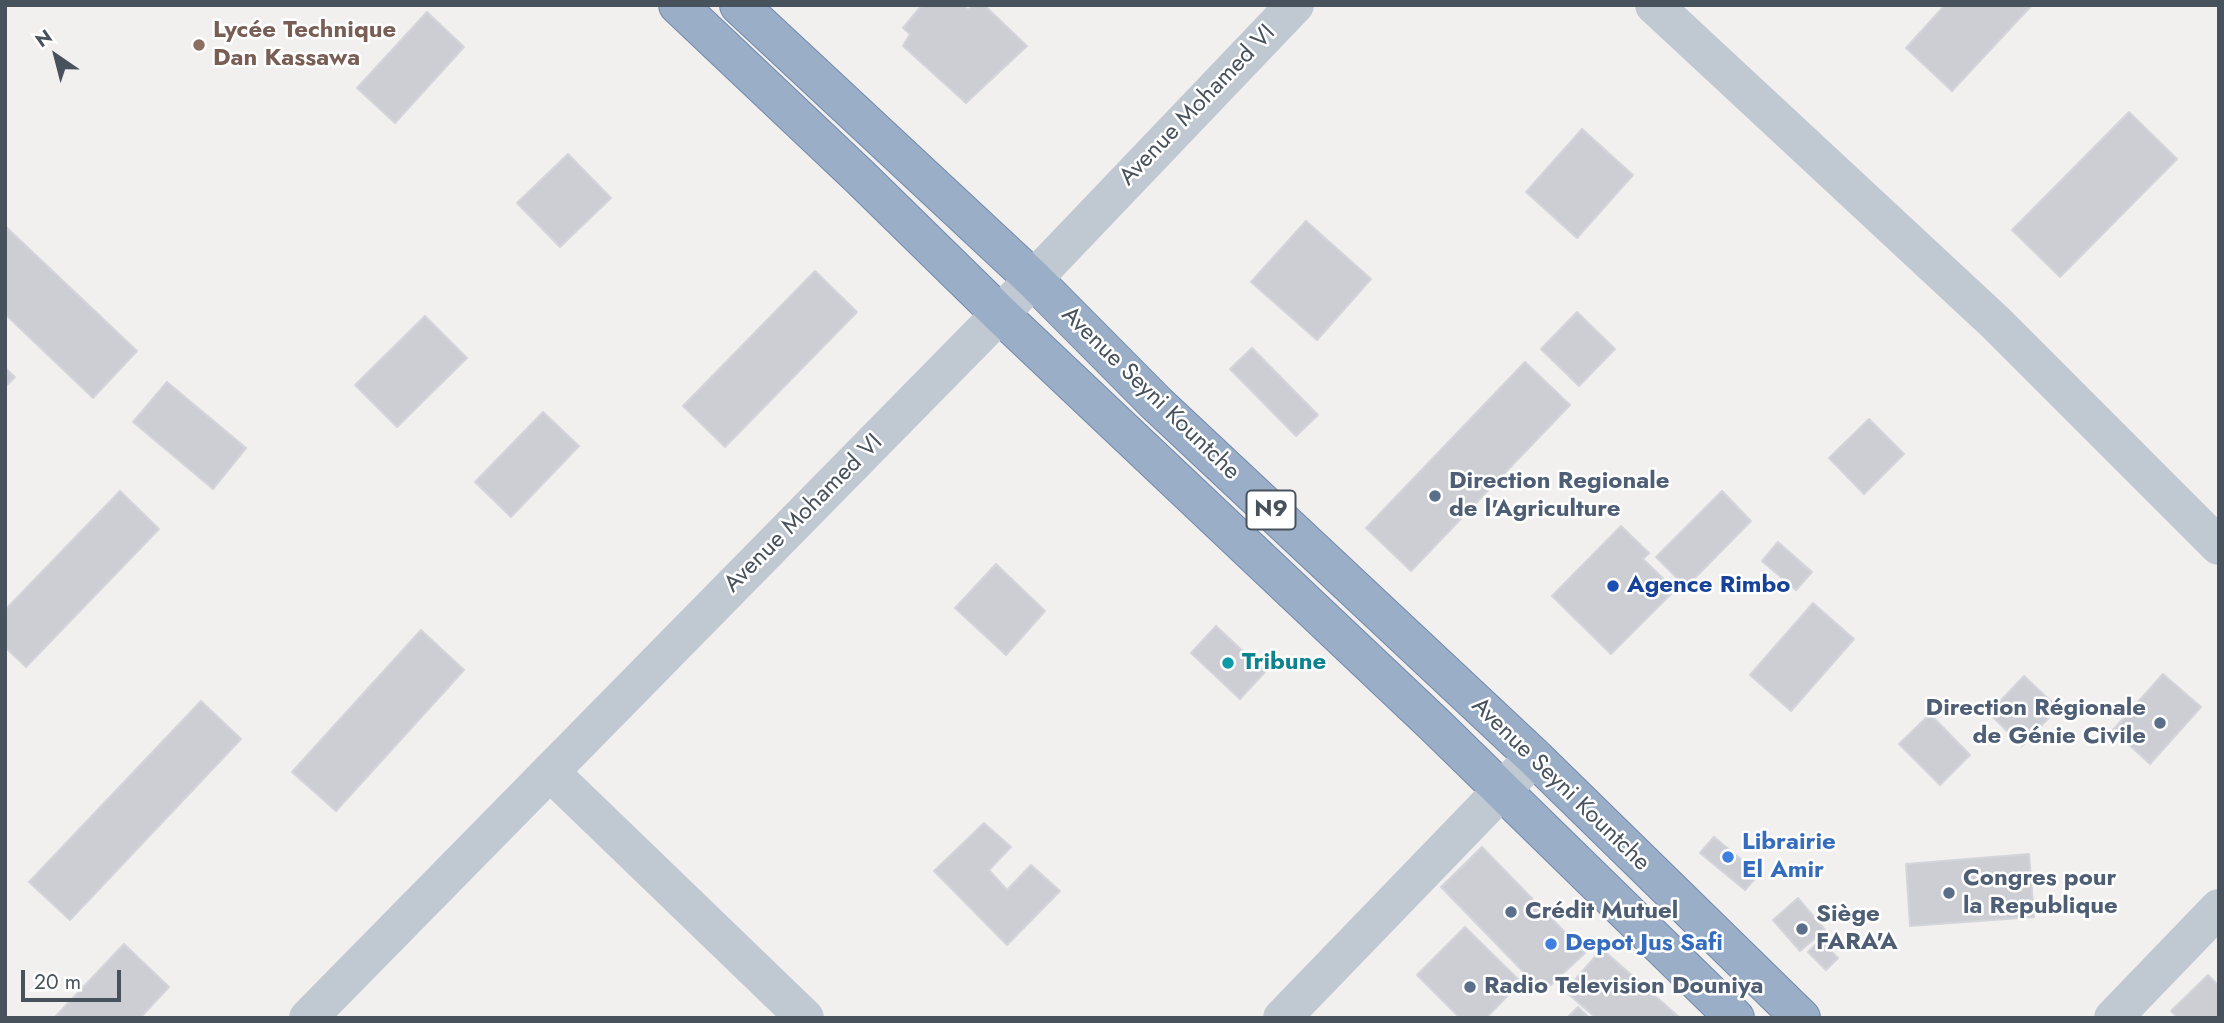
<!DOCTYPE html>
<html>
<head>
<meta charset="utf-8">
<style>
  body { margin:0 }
  #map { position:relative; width:2224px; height:1023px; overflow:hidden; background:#f2efef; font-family:Jost,sans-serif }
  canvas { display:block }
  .frame { position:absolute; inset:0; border:7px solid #47525d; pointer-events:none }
  .north { position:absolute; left:21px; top:21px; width:70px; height:70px; -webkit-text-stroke:5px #fff; paint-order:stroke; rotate:325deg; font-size:19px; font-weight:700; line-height:28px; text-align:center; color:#47525d }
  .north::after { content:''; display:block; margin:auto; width:24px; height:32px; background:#47525d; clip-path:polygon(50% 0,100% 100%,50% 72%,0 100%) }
  .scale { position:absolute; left:21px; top:970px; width:100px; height:32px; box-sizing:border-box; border:4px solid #47525d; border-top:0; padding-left:9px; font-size:21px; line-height:24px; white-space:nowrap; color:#47525d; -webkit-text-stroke:5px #fff; paint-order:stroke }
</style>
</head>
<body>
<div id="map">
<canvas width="2224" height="1023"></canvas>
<div class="frame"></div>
<div class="north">N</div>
<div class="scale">20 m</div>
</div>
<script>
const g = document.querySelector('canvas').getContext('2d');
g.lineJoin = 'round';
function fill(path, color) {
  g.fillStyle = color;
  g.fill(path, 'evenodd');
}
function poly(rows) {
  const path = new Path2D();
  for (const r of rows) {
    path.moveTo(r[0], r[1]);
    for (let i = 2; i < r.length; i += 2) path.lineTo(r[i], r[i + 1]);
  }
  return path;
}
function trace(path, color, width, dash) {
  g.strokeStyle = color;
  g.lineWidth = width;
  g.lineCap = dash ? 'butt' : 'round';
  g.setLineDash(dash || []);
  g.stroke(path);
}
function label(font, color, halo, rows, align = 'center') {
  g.font = font + ' Jost,sans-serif';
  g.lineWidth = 5;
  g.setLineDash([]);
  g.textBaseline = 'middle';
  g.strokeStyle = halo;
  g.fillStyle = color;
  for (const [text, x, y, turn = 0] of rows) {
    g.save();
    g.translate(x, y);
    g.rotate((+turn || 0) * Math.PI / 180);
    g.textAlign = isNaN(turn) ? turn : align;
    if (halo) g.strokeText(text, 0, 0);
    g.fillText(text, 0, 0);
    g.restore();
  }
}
const building = poly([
  [922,5,963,5,968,10,973,5,984,5,1027,46,966,103,903,46,910,34,903,28,922,5],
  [1945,5,2032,5,1952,91,1906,48,1945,5],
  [427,12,464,47,395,123,357,88,427,12],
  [2129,112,2177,159,2060,277,2012,230,2129,112],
  [1582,129,1633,175,1577,238,1526,192,1582,129],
  [568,154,611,198,560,247,517,203,568,154],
  [1306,221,1371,279,1317,340,1251,282,1306,221],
  [5,226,137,351,93,398,5,314,5,226],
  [815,271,857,312,725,447,683,406,815,271],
  [1577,312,1615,349,1579,386,1541,349,1577,312],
  [425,316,467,358,397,427,355,385,425,316],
  [1252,348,1318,415,1296,436,1230,369,1252,348],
  [1525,362,1570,405,1411,571,1366,528,1525,362],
  [5,368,15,377,5,387,5,368],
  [167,382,246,448,213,489,133,422,167,382],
  [543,412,579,446,511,517,475,482,543,412],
  [1869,419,1904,454,1864,494,1829,458,1869,419],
  [120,491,159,529,26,667,5,647,5,610,120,491],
  [1722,491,1751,521,1686,587,1656,557,1722,491],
  [1621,526,1649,553,1643,559,1675,590,1611,654,1552,596,1621,526],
  [1778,542,1812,572,1796,590,1762,561,1778,542],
  [996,564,1045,611,1006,655,955,608,996,564],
  [1813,603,1854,639,1791,711,1750,675,1813,603],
  [1216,626,1265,672,1240,699,1191,653,1216,626],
  [421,630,464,670,336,811,292,772,421,630],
  [2163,674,2201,707,2150,764,2113,730,2163,674],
  [2024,676,2058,708,2022,746,1989,713,2024,676],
  [201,701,241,739,70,920,29,882,201,701],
  [1930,714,1970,755,1940,785,1899,744,1930,714],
  [984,823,1011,847,989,870,1007,890,1031,865,1060,891,1007,945,934,871,984,823],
  [1714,837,1759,874,1745,890,1700,853,1714,837],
  [1482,847,1585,953,1543,992,1441,887,1482,847],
  [2029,854,2034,917,1910,926,1906,864,2029,854],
  [1798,898,1825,930,1800,951,1773,920,1798,898],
  [1465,927,1521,982,1486,1018,1460,1018,1417,975,1465,927],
  [1820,940,1838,958,1826,970,1808,952,1820,940],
  [124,944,169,987,140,1018,54,1018,124,944],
  [1602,949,1680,1018,1596,1018,1565,991,1602,949],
  [2208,975,2219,986,2219,1018,2178,1018,2171,1011,2208,975],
  [1578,1007,1589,1018,1567,1018,1578,1007]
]);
fill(building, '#ccced4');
trace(building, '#d3d5db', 2);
const trunk = poly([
  [678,5,860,177,1000,314,1435,725,1735,1018],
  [739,5,1033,279,1156,403,1534,757,1801,1018]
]);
trace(trunk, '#718aab', 40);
trace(poly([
  [1654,5,1996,323,2219,546],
  [550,772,805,1018],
  [1282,1018,1534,757],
  [2113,1018,2219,908]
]), '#c0c9d2', 38);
trace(poly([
  [308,1018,1000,314,1295,5]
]), '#c0c9d2', 38);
trace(trunk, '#9aaec7', 38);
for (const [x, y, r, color] of [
  [199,45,7,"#8d6e63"],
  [1435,496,7,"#5c6f8a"],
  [1613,586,7,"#1a4fb4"],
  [1228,663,7,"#0f9aa8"],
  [2160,723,7,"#5c6f8a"],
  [1728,857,7,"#3f7fe0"],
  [1949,893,7,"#5c6f8a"],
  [1511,912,7,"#5c6f8a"],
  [1802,929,7,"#5c6f8a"],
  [1551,944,7,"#3f7fe0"],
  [1470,987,7,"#5c6f8a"]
]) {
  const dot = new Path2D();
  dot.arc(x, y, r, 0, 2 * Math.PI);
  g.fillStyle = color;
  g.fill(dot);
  trace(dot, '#fff', 2.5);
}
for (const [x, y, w] of [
  [1271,510,49]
]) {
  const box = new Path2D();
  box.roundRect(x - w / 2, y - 19.5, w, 39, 5);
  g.fillStyle = '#fff';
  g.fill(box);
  trace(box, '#47525d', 2);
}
label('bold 23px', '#47525d', null, [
  ["N9",1271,510]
]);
label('bold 24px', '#785e54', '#fff', [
  ["Lycée Technique",213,31],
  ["Dan Kassawa",213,59]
], 'left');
label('24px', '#47525d', '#fff', [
  ["Avenue Mohamed VI",1198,106,-46],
  ["Avenue Seyni Kountche",1150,394,44],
  ["Avenue Mohamed VI",804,514,-45],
  ["Avenue Seyni Kountche",1560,785,44]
]);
label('bold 24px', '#4e5e75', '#fff', [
  ["Direction Regionale",1449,482],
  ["de l'Agriculture",1449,510],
  ["Direction Régionale",2146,709,"right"],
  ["de Génie Civile",2146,737,"right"],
  ["Congres pour",1963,879],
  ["la Republique",1963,907],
  ["Crédit Mutuel",1525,912],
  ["Siège",1816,915],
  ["FARA'A",1816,943],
  ["Radio Television Douniya",1484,987]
], 'left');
label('bold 24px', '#164399', '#fff', [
  ["Agence Rimbo",1627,586]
], 'left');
label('bold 24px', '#0d838f', '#fff', [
  ["Tribune",1242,663]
], 'left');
label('bold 24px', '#366cbe', '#fff', [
  ["Librairie",1742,843],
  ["El Amir",1742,871],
  ["Depot Jus Safi",1565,944]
], 'left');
</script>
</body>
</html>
